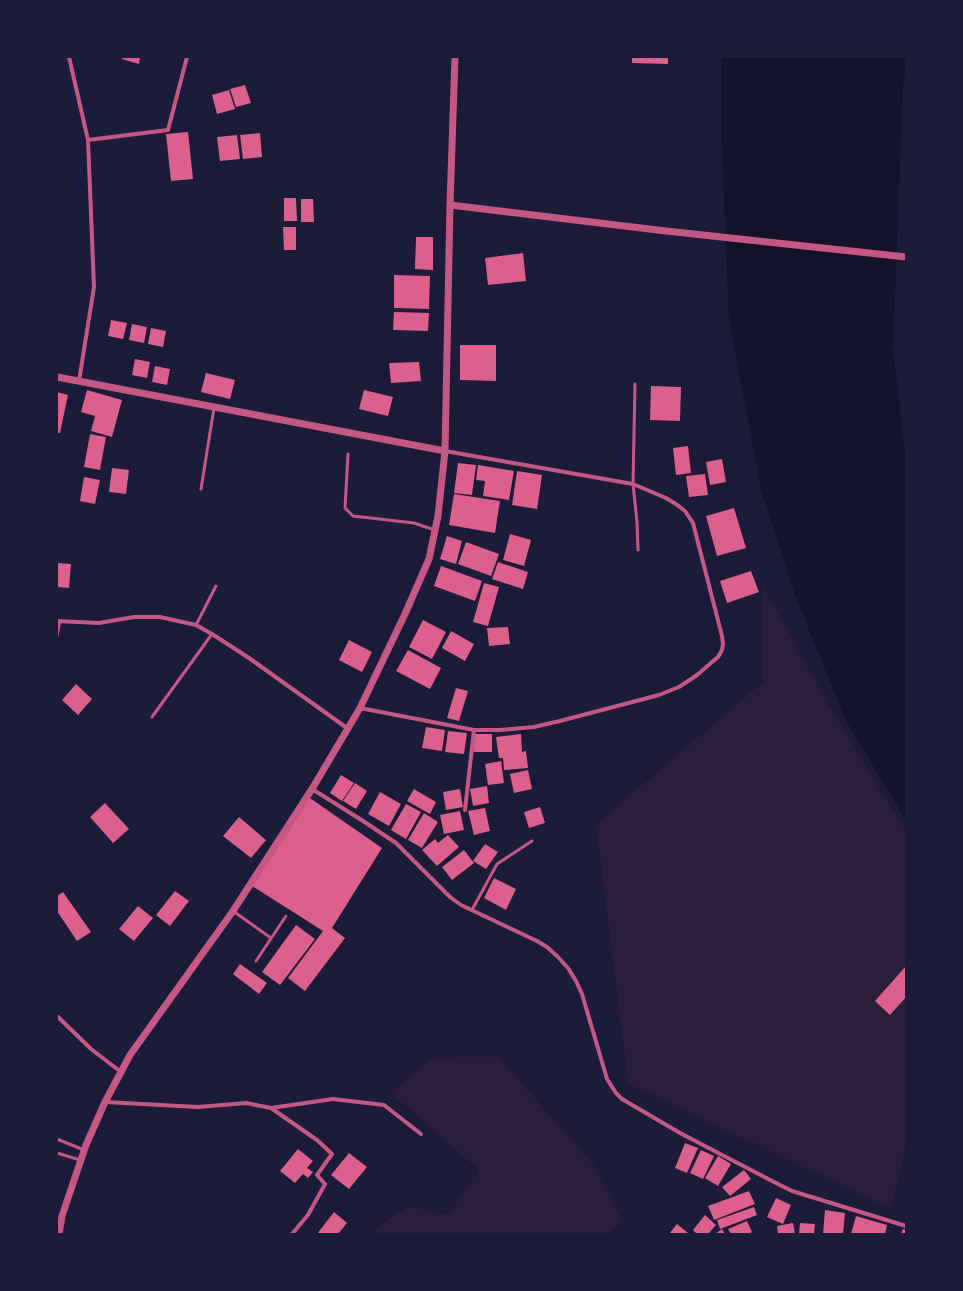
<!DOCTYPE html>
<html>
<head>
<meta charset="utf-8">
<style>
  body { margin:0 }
  #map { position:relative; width:963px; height:1291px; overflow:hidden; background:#1b1b3a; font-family:Commissioner,sans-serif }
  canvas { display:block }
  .frame { position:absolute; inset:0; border:58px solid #1b1b3a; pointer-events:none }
</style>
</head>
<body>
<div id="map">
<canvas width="963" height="1291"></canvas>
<div class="frame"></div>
</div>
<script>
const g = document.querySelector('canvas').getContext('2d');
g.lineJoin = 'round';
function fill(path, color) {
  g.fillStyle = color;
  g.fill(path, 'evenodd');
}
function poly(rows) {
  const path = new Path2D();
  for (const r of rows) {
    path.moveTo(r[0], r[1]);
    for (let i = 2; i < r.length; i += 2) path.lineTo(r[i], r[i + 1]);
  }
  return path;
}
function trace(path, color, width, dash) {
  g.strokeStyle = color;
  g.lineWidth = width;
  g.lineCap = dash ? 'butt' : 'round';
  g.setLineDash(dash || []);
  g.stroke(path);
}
fill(poly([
  [763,586,831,709,906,831,906,1145,891,1209,628,1084,596,824,763,682],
  [498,1056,593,1164,622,1221,610,1234,372,1234,379,1226,408,1206,448,1215,479,1170,391,1093,433,1057]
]), '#2a1e3b');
fill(poly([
  [721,57,906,57,906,69,903,86,893,347,906,462,906,820,845,719,795,595,761,490,729,320,721,128]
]), '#12122b');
fill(poly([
  [122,57,140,57,139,64,122,59],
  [632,57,668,57,668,64,632,63],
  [245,85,251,103,236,107,230,89],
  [229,90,235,109,217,114,212,95],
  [188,132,193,179,171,181,166,134],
  [260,133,262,157,243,159,240,135],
  [237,135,240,159,220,161,217,137],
  [284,198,296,198,297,221,284,221],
  [301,199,313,199,314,222,301,222],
  [283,227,296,227,296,250,284,250],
  [416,237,433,237,433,270,415,269],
  [523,253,526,281,488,285,485,258],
  [394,275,430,276,429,309,394,308],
  [394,312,429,313,428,331,393,330],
  [111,320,127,323,123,339,108,336],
  [132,324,147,327,144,343,129,340],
  [151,328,166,331,163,347,148,344],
  [460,345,496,345,496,381,460,380],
  [135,359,150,362,147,378,132,375],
  [419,362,421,381,391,383,389,363],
  [155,366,170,369,167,385,152,382],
  [206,373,235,380,230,399,201,392],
  [651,386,681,387,680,421,650,420],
  [87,390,122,400,112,437,91,431,95,416,81,412],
  [364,390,393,397,388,416,359,409],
  [57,392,68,395,60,433,57,433],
  [90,434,106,437,100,470,84,467],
  [688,446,691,473,676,475,673,448],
  [722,459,726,482,710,485,706,462],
  [458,463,476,465,472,495,454,493],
  [478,465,514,471,509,500,483,496,485,481,476,480],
  [112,468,129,470,126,494,109,492],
  [517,471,542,475,537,509,512,505],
  [705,474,708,495,689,497,686,476],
  [84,477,100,480,95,504,80,501],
  [454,494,500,501,495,533,449,525],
  [734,508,746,548,717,556,706,516],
  [510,534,531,540,524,566,503,560],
  [447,536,462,541,456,564,440,559],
  [466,542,499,554,491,576,458,564],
  [498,562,528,572,523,589,492,579],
  [57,563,71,564,69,588,57,587],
  [441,566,482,581,475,601,434,586],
  [751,571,759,592,727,603,720,581],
  [484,583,499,587,488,626,473,622],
  [423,620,446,632,432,659,409,647],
  [508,627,510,644,489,646,487,628],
  [451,631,474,644,465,661,442,648],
  [349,640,372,652,362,672,339,660],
  [408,650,441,668,430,689,396,671],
  [76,684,92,699,78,715,62,700],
  [456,688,468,691,459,721,447,718],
  [426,727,445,730,442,751,422,748],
  [448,731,467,733,464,754,445,752],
  [474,734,492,734,492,752,474,752],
  [521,734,522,752,526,751,528,768,504,770,503,758,499,758,496,737],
  [501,761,504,783,488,785,485,764],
  [528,770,532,789,514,793,510,774],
  [341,775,354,783,342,801,330,793],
  [355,783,367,791,356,809,343,801],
  [487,786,489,803,473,806,470,789],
  [414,789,436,802,430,814,407,801],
  [460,789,463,807,446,810,443,792],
  [380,792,401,804,389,826,368,814],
  [307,796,382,848,332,928,345,938,305,991,288,978,323,931,249,884],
  [105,803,129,829,113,843,90,817],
  [406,804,421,812,406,839,391,830],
  [540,807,545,823,529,828,524,812],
  [485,808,490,831,474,835,468,811],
  [460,811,464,830,444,834,440,815],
  [424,813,438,822,422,848,408,840],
  [239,817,266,840,251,858,223,836],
  [448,835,459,847,437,866,422,850,435,839,438,843],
  [485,844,498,852,486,869,473,861],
  [464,850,474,863,452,880,442,867],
  [494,878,516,889,506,910,484,898],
  [175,891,189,901,170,926,156,915],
  [63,892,91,932,77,941,57,911,57,896],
  [138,906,153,918,134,941,119,929],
  [296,925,315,939,280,985,262,972],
  [240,964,267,983,259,994,233,974],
  [906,966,906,997,890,1015,875,1001],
  [685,1143,698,1148,687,1173,675,1168],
  [298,1149,313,1161,307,1168,313,1172,308,1178,303,1174,295,1183,280,1171],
  [701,1150,714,1156,703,1179,690,1173],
  [349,1153,367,1167,349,1189,331,1175],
  [718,1156,731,1164,718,1186,705,1178],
  [744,1170,751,1179,730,1196,722,1187],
  [749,1191,755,1204,714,1220,708,1206],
  [776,1198,791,1205,783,1224,767,1217],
  [754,1207,757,1215,720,1229,717,1220],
  [825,1210,845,1213,843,1234,823,1234],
  [334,1212,347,1223,338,1234,317,1234],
  [705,1215,716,1225,708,1234,697,1234,693,1230],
  [856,1216,887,1225,885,1234,851,1234],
  [747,1221,752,1232,748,1234,731,1234,728,1229],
  [793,1223,795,1234,778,1234,777,1226],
  [800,1223,815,1224,814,1234,799,1234],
  [677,1224,688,1233,687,1234,669,1234],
  [722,1229,725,1234,715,1234],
  [903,1229,906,1230,906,1234,901,1234]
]), '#dd5f8e');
trace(poly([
  [635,384,633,484,637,522,638,550],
  [348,454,345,508,353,516,414,523,435,530],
  [201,489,214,408],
  [196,625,216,586],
  [57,636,60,621],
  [152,717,212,634],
  [472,910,497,864,532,841],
  [233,911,271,938],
  [256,961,286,916],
  [57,1139,84,1150],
  [57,1153,80,1160]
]), '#c65784', 3);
trace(poly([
  [69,57,88,140,94,287,79,381],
  [88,140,168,130,187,57],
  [57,621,99,623,134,617,160,617,196,625,212,634,249,658,347,728],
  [360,708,474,730,500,730,534,727,560,721,659,695,679,687,697,675,718,657,722,650,723,644,722,636,693,523,685,511,676,504,666,498,633,484,445,451],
  [312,789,360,819,396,843,450,897,461,905,537,941,547,947,557,956,568,968,576,981,582,994,607,1079,616,1093,622,1099,680,1133,774,1182,792,1191,906,1226],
  [465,810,474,730],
  [57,1016,91,1049,121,1072],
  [105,1102,198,1107,246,1103,271,1108,317,1140,332,1154,317,1175,325,1184,308,1215,292,1234],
  [271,1108,333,1099,384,1105,421,1134]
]), '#c65784', 4);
trace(poly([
  [450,205,666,231,906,257],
  [57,377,445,451],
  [59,1234,62,1216,86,1145,105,1102,130,1055,233,911,312,789,360,708,405,614,429,559,438,516,445,451,450,205,455,57]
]), '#c65784', 7);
</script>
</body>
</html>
